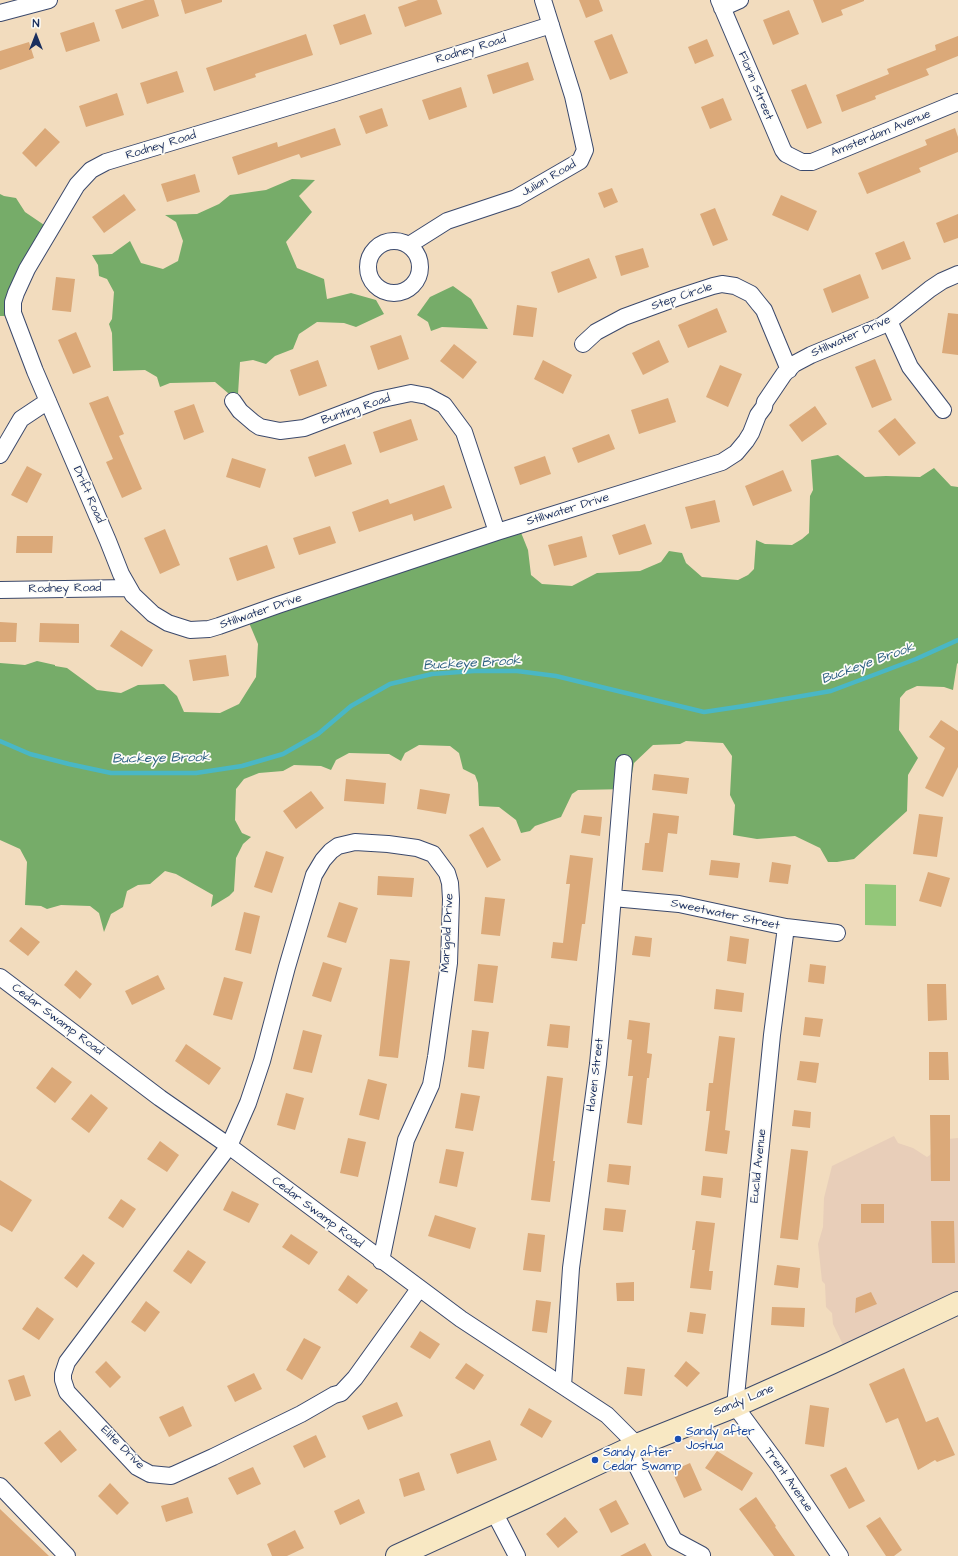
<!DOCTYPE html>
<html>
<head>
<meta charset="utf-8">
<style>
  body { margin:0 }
  #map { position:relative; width:958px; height:1556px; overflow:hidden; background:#f2dcbe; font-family:"Architects Daughter",sans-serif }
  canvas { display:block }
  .north { position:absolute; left:16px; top:16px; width:40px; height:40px; -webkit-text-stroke:3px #fdfcf7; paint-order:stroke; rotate:0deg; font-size:11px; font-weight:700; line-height:16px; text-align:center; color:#1b2f5e }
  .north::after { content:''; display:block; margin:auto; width:14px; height:18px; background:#1b2f5e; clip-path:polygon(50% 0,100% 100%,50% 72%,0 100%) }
</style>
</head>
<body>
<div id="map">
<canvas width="958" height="1556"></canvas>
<div class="north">N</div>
</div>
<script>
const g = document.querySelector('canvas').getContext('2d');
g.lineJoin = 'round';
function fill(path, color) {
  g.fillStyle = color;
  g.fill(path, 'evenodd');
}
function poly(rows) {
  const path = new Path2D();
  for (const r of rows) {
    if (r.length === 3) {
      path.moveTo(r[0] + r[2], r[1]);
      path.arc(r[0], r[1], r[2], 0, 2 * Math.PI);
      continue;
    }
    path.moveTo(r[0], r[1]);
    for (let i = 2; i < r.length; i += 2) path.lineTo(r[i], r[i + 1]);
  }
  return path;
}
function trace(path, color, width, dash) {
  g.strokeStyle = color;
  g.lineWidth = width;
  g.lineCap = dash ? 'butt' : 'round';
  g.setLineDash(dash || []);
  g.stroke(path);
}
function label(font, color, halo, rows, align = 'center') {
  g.font = font + ' "Architects Daughter",sans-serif';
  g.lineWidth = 3.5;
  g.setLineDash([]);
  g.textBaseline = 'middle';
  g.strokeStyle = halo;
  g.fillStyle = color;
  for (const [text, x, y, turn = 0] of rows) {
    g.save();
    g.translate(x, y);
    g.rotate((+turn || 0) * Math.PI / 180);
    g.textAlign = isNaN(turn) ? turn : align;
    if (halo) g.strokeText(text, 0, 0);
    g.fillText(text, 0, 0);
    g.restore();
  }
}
fill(poly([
  [894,1136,898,1143,913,1148,927,1157,930,1155,934,1148,948,1139,958,1138,958,1303,847,1353,833,1324,832,1313,826,1307,825,1284,822,1281,818,1244,823,1227,824,1198,832,1166]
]), '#e8ceb9');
fill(poly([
  [865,884,896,885,896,926,865,925]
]), '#93c779');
fill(poly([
  [292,179,315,180,299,196,312,212,286,242,297,268,324,279,327,299,351,293,376,300,384,314,356,327,344,323,317,322,299,334,293,349,275,356,266,364,253,360,240,362,238,394,235,399,215,382,170,383,160,387,157,377,145,370,113,371,112,333,109,324,112,319,114,292,107,279,99,276,98,265,92,255,112,254,130,241,141,263,163,269,178,261,183,241,176,222,165,215,197,214,219,204,230,195,266,190],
  [0,194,4,196,16,198,25,212,50,229,12,316,0,316],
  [453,286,471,299,488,329,442,327,431,331,428,322,417,315,430,297],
  [838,455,865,477,886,476,920,477,934,468,951,486,958,487,958,663,957,664,953,690,944,687,917,686,906,691,900,698,899,730,918,758,908,775,907,811,854,859,837,862,828,862,820,848,795,836,757,839,733,835,735,805,730,795,732,756,723,743,686,741,680,744,653,745,634,763,629,789,578,790,572,794,561,817,535,826,530,831,521,833,516,820,499,807,479,806,478,783,475,775,463,769,459,753,450,746,419,745,405,753,401,761,389,754,349,753,336,760,331,770,321,766,294,765,283,771,259,773,244,779,236,789,235,820,242,833,251,837,243,844,236,858,234,891,229,896,211,907,213,895,176,874,165,871,150,884,138,885,127,891,123,907,111,914,104,932,99,913,90,906,61,905,47,909,41,906,25,905,27,862,20,849,0,840,0,663,25,665,37,661,55,665,55,666,67,668,97,690,121,693,138,685,164,684,177,696,184,712,220,713,239,704,256,677,258,644,247,618,518,525,528,550,531,575,542,584,572,586,597,573,640,571,661,562,669,551,682,553,686,563,702,577,738,580,748,575,754,569,756,540,765,544,792,545,802,539,809,533,810,496,813,490,811,460]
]), '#76ac69');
trace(poly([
  [0,741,30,754,69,764,111,773,196,773,242,766,283,754,318,734,351,706,390,684,432,674,474,671,517,671,556,676,704,712,744,706,831,691,916,659,958,640]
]), '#4ab7c5', 4.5);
fill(poly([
  [145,0,154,0,159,16,122,29,115,10],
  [181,0,222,0,222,2,185,14],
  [418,0,437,0,442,14,405,27,398,7],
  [579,0,599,0,603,11,586,18],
  [813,0,864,0,864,1,841,10,843,15,822,23],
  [789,10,799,34,773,45,763,20],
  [365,14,372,34,340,45,333,25],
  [94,22,100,41,66,52,60,33],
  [306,34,313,55,255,74,256,77,214,91,206,68],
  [612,34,628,73,610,80,594,41],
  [958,36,958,56,926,69,929,75,875,96,876,99,842,112,836,95,889,74,887,69,936,50,935,45],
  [707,39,714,56,695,64,688,47],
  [29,42,34,58,0,70,0,51],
  [528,62,534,80,493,94,487,75],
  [177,71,184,92,147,104,140,83],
  [806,84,822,123,807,129,791,90],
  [461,87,467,107,429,120,422,100],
  [117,93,124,115,86,127,79,106],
  [723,98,732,120,710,129,701,107],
  [382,108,388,126,366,134,359,116],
  [45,128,60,142,36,167,22,153],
  [335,128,341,145,301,158,299,154,238,175,232,157,277,142,278,147],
  [955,128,958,137,958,152,919,168,921,172,867,194,858,173,927,145,925,140],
  [195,174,200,192,167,202,161,184],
  [612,188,618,202,604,208,598,193],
  [124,194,136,210,104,233,92,217],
  [781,195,817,211,808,231,772,215],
  [715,208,728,240,713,246,700,214],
  [958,214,958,238,944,243,936,223],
  [904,241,911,259,882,270,875,253],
  [643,248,649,267,621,276,615,256],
  [589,258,597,278,558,293,551,272],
  [860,274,869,298,832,313,823,289],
  [56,277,75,279,71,312,52,310],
  [517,305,537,308,533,337,513,335],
  [717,308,727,332,688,348,678,325],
  [948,313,958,314,958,355,942,353],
  [76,332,91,367,73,374,58,340],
  [401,335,409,359,378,370,370,346],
  [659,340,669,362,643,375,632,353],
  [454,344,477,362,463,379,440,361],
  [875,359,892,400,872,408,855,367],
  [318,360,327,386,299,396,290,370],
  [543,360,572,375,563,394,534,379],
  [720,365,742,374,728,407,706,397],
  [108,396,124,434,119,436,142,489,122,498,106,462,113,459,89,403],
  [668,398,676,422,639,434,631,410],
  [194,404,204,432,184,440,174,411],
  [815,406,827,424,802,442,789,425],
  [895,418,916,443,899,456,878,431],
  [411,419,418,440,380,453,373,432],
  [609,434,615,449,578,463,572,448],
  [345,444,352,464,315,477,308,457],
  [545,456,551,474,520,485,514,467],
  [232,458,266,469,260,488,226,477],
  [27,466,42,474,27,503,11,495],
  [783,470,792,491,753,506,745,486],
  [444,485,452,508,414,521,412,514,359,532,352,512,388,499,390,504],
  [715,500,720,522,691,529,685,507],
  [645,524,652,544,619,555,612,535],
  [330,526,336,543,299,555,293,538],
  [165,529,180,565,160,574,144,538],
  [17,536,53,536,52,553,16,553],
  [582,536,587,557,554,566,548,545],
  [267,545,275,568,237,581,229,558],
  [0,622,17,623,16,642,0,642],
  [40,623,79,624,79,643,39,642],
  [121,630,153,650,142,667,110,646],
  [226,655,229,676,193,681,189,660],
  [941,720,958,731,958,767,943,797,925,788,945,748,929,737],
  [654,774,689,778,687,794,652,790],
  [346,779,386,783,384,804,344,801],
  [420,789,450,794,446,814,417,809],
  [311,791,324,808,296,829,283,811],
  [653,813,679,816,677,834,668,833,663,872,642,870,645,843,649,843],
  [919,814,943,817,937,857,913,854],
  [584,815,602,817,600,836,581,833],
  [483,827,501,860,487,868,469,835],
  [266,851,284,857,272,893,254,887],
  [570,855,593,858,585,924,582,924,577,961,551,958,553,942,563,943,570,884,566,884],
  [711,860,740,863,738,878,709,875],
  [772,862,791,865,788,884,769,882],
  [928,872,950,878,941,907,919,901],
  [378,876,414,878,412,897,377,895],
  [485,897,505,899,500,936,481,934],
  [339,902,358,908,346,943,327,937],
  [244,912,260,916,251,954,235,950],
  [21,927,40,942,28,956,9,941],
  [635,936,652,938,650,957,632,955],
  [730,936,749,939,746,964,727,961],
  [390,959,410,961,398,1058,379,1056],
  [323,962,342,968,331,1002,312,996],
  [478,964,498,966,493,1003,474,1001],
  [810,964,826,966,824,984,808,982],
  [76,970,92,984,80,999,64,985],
  [158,975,165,989,132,1005,125,991],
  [224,977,243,982,232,1020,213,1015],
  [927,984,946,984,947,1020,928,1021],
  [716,989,744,993,742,1012,714,1009],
  [805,1017,823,1019,820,1037,803,1035],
  [629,1020,650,1023,647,1053,652,1054,649,1078,647,1078,642,1125,627,1123,633,1076,628,1076,632,1040,627,1039],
  [550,1024,570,1026,568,1048,547,1046],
  [303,1030,322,1035,312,1073,293,1069],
  [472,1030,489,1032,484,1069,468,1067],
  [719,1036,735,1038,725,1130,730,1131,727,1154,705,1151,710,1111,706,1111,709,1083,713,1083],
  [186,1044,221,1068,209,1085,175,1061],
  [929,1052,948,1052,949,1080,929,1080],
  [800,1061,819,1063,816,1083,797,1080],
  [52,1067,72,1082,55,1103,36,1088],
  [547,1076,563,1078,553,1161,555,1161,550,1202,531,1200],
  [368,1079,387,1084,379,1120,359,1115],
  [286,1093,304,1098,295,1130,277,1125],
  [461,1093,480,1096,473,1131,455,1128],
  [91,1094,108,1108,89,1133,71,1119],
  [794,1110,811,1112,810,1128,792,1126],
  [930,1115,950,1115,950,1181,931,1181],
  [348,1138,366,1142,358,1177,340,1173],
  [160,1141,179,1155,167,1172,147,1159],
  [446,1149,464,1152,457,1187,439,1183],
  [791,1149,808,1151,798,1240,780,1238],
  [609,1164,631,1166,629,1185,607,1182],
  [703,1176,723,1178,721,1198,701,1195],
  [0,1180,32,1200,12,1232,0,1225],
  [232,1191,259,1204,249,1223,223,1210],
  [121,1199,136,1209,123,1228,108,1218],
  [861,1204,884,1204,884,1223,861,1223],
  [605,1208,626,1210,623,1232,603,1230],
  [435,1215,476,1228,470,1249,428,1236],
  [696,1221,715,1223,709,1271,713,1271,711,1290,690,1288,695,1250,692,1250],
  [931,1221,954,1221,955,1263,932,1263],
  [528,1233,545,1235,541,1272,523,1270],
  [291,1234,318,1252,309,1265,282,1247],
  [188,1250,206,1262,191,1284,173,1271],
  [83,1254,95,1263,77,1288,64,1278],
  [777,1265,800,1268,798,1288,774,1285],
  [348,1275,368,1290,357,1304,338,1290],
  [634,1282,634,1301,617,1301,616,1283],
  [871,1292,877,1304,855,1313,856,1298],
  [536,1300,551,1302,547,1333,532,1331],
  [146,1301,160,1312,145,1332,131,1322],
  [37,1307,54,1319,39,1340,22,1329],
  [772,1307,805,1308,804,1327,771,1325],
  [690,1312,706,1314,703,1334,687,1332],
  [420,1331,440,1344,430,1359,410,1347],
  [304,1338,321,1347,302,1380,286,1370],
  [106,1361,121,1377,110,1388,95,1372],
  [686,1361,700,1373,687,1387,674,1376],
  [466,1363,484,1375,474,1390,455,1378],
  [627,1367,645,1369,642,1396,624,1394],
  [904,1368,926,1422,938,1417,955,1455,937,1462,935,1460,918,1470,898,1418,886,1423,869,1384],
  [254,1373,262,1389,235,1402,227,1386],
  [24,1375,31,1396,15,1401,8,1380],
  [397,1402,403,1416,368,1430,362,1416],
  [810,1405,829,1408,824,1447,805,1444],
  [183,1406,192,1426,169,1437,159,1417],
  [529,1408,552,1421,542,1438,520,1425],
  [60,1430,77,1450,61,1463,44,1443],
  [316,1435,326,1457,304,1468,293,1446],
  [490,1440,497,1460,457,1474,450,1454],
  [717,1451,753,1473,742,1491,705,1468],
  [690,1463,702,1490,684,1498,672,1471],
  [253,1467,261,1484,237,1495,228,1478],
  [846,1467,865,1501,849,1509,830,1475],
  [419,1472,425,1490,404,1497,399,1479],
  [110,1483,129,1503,117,1515,98,1496],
  [188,1497,193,1513,166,1522,161,1506],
  [756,1497,776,1526,775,1527,795,1556,774,1556,739,1509],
  [359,1499,365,1513,340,1525,334,1511],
  [616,1500,629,1524,611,1533,599,1509],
  [0,1509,49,1556,0,1556],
  [565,1517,578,1532,558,1548,546,1534],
  [880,1517,902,1550,894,1556,886,1556,866,1526],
  [295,1530,304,1548,287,1556,272,1556,267,1544],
  [645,1543,652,1556,620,1556]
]), '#dba979');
const minor = poly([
  [719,0,783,150,786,154,802,162,812,162,958,102],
  [722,8,740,0],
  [0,13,49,0],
  [551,25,335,93,106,162,91,170,77,185,27,269,16,293,13,302,13,313,35,371,108,541,121,574,133,595,153,614,168,623,190,630,209,629,219,626,278,605,497,532,722,462,736,453,746,441,751,433,758,415,764,407,765,402,784,374,794,364,811,355,881,326,896,316,930,289,942,281,958,274],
  [394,267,26],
  [409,245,447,221,516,198,580,161,585,150,573,96,543,0],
  [889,321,910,367,943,410],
  [583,344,596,332,624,317,676,298,713,286,722,284,735,286,751,294,759,304,764,310,789,370],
  [233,401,240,411,254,423,260,427,280,431,304,428,378,400,411,393,427,396,444,405,464,432,497,532],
  [0,455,21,419,48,401],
  [0,590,129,588],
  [613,898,679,904,786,927,837,933],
  [786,927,772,1035,735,1406,780,1467,840,1556],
  [0,977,160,1098,229,1146,461,1319,607,1415,637,1445],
  [381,1261,406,1140,431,1085,436,1057,449,963,451,899,450,883,447,873,433,854,417,848,388,844,355,842,338,846,331,851,323,860,314,875,287,967,262,1061,248,1103,229,1146,67,1362,63,1374,63,1380,67,1392,137,1467,150,1474,171,1476,213,1457,301,1414,334,1395,341,1393,355,1378,419,1289],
  [563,1386,571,1268,598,1064,607,968,624,763],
  [628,1449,674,1540,702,1555],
  [0,1486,67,1556],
  [494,1512,517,1556]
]);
const secondary = poly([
  [397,1556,524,1498,637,1445,735,1406,831,1363,958,1303]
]);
trace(minor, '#3b496c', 18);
trace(secondary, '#3b496c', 24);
trace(minor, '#fff', 16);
trace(secondary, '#f8e8c3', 22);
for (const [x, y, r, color] of [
  [678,1439,4,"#1a4fb4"],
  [595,1460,4,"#1a4fb4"]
]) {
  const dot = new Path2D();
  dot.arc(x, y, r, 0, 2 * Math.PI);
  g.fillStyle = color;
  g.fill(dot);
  trace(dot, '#fdfcf7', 1.5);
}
label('12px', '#1b2f5e', '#fdfcf7', [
  ["Rodney Road",471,50,-17],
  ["Florin Street",755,86,67],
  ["Amsterdam Avenue",881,134,-22],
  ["Rodney Road",161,146,-17],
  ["Julian Road",549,179,-30],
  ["Step Circle",682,297,-19],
  ["Stillwater Drive",851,337,-24],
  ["Bunting Road",356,410,-19],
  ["Drift Road",88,495,66],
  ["Stillwater Drive",568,510,-17],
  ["Rodney Road",65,589,-1],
  ["Stillwater Drive",261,612,-19],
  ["Sweetwater Street",725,915,12],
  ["Marigold Drive",448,933,-87],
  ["Cedar Swamp Road",57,1020,37],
  ["Haven Street",596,1075,-83],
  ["Euclid Avenue",759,1166,-84],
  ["Cedar Swamp Road",317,1213,37],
  ["Sandy Lane",744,1401,-23],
  ["Elite Drive",122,1448,45],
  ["Trent Avenue",788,1480,55]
]);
label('12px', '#164399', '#fdfcf7', [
  ["Sandy after",686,1432],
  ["Joshua",686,1446],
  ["Sandy after",603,1453],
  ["Cedar Swamp",603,1467]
], 'left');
label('italic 13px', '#2b5f82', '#fdfcf7', [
  ["Buckeye Brook",472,664,-3],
  ["Buckeye Brook",868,664,-20],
  ["Buckeye Brook",161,759,-1]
]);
</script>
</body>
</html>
